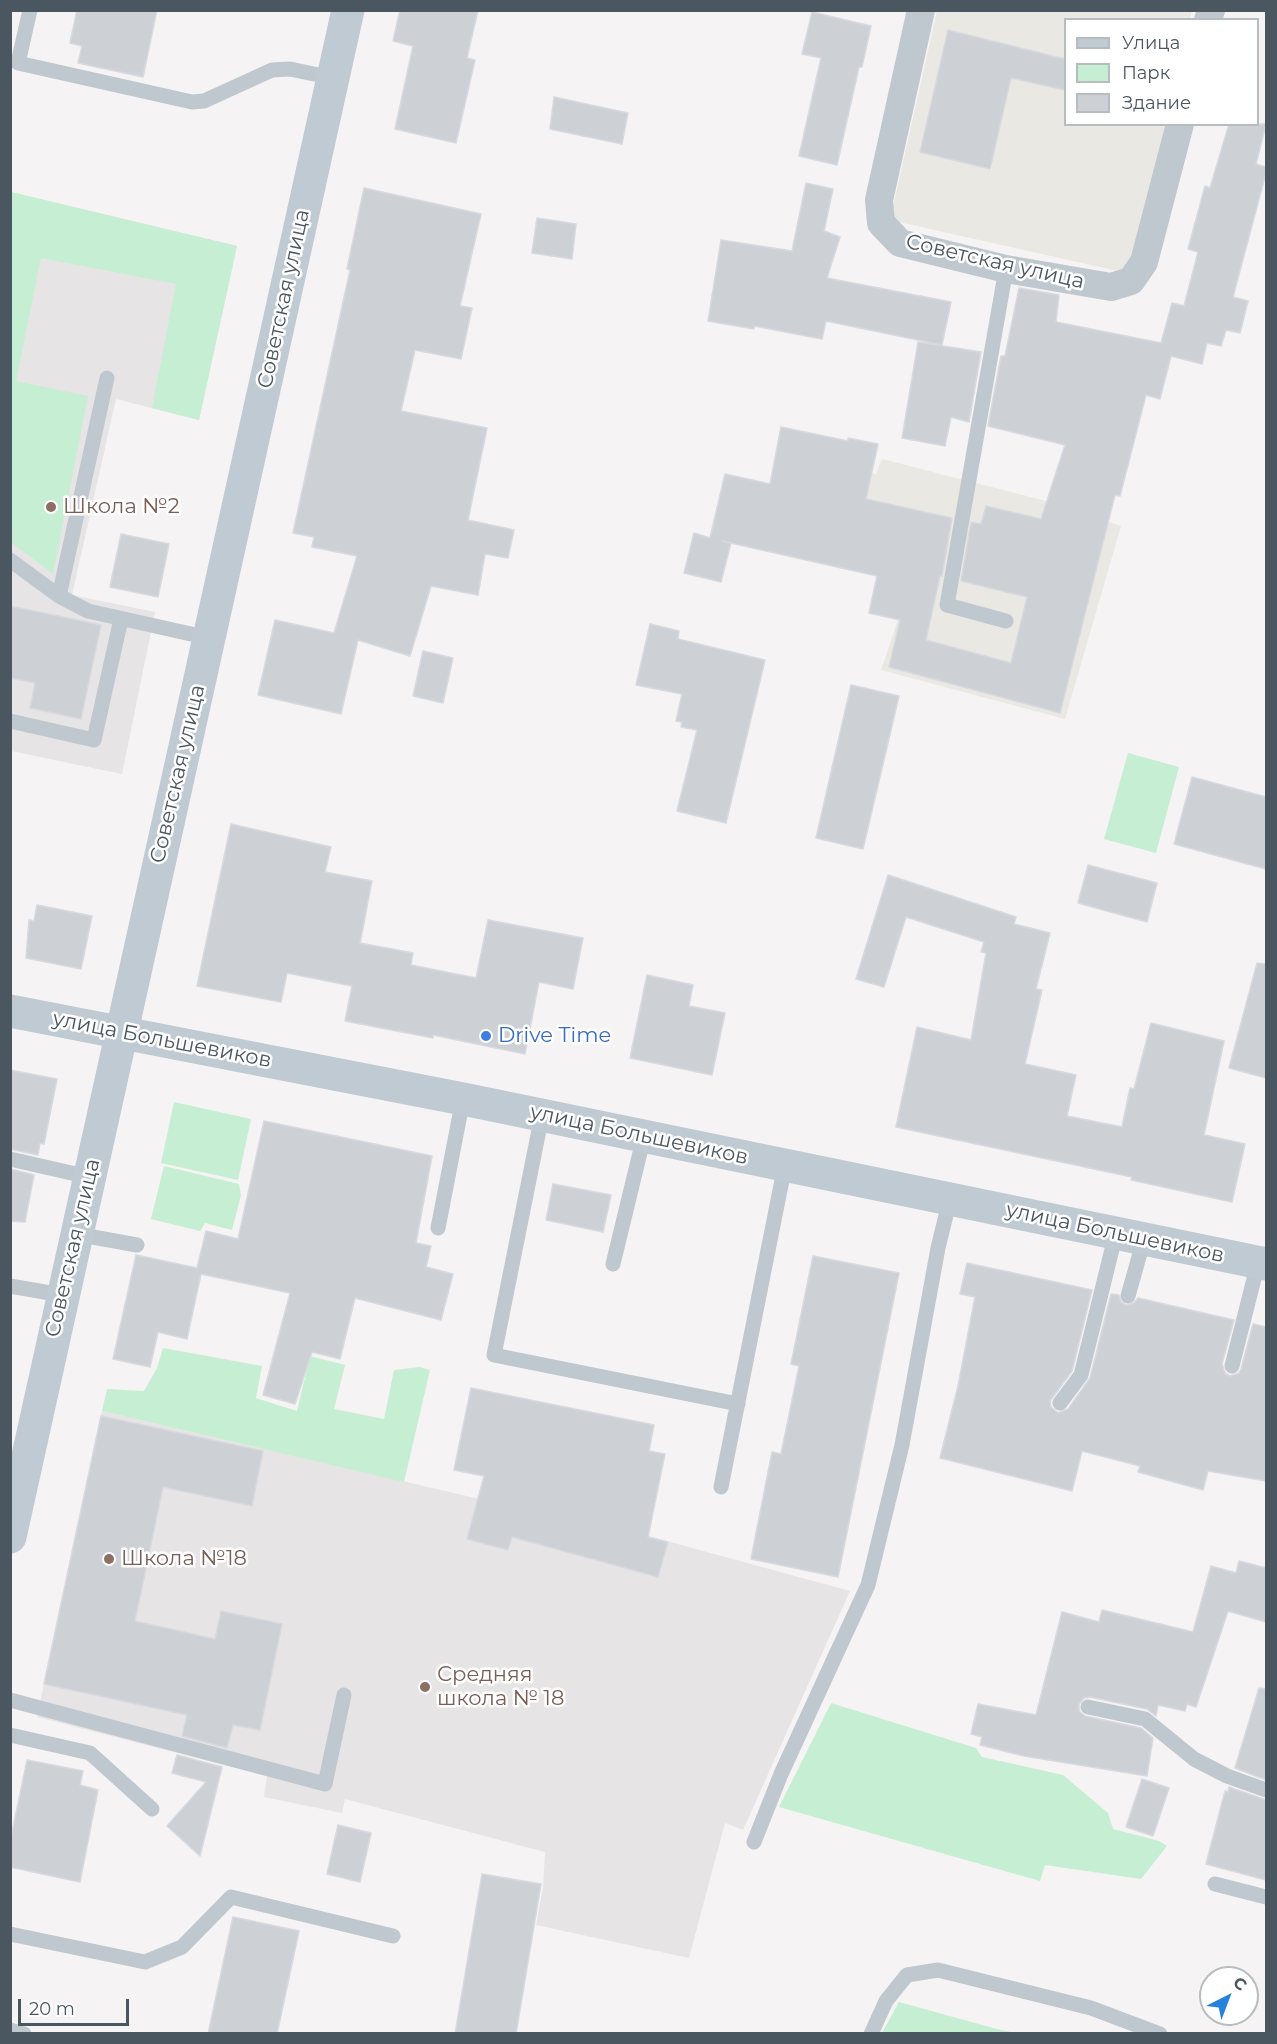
<!DOCTYPE html>
<html>
<head>
<meta charset="utf-8">
<style>
  body { margin:0 }
  #map { position:relative; width:1277px; height:2044px; overflow:hidden; background:#f5f3f3; font-family:Montserrat,sans-serif }
  canvas { display:block }
  .frame { position:absolute; inset:0; border:12px solid #4b5760; pointer-events:none }
  .legend { position:absolute; left:1064px; top:18px; width:195px; height:108px; box-sizing:border-box; background:#fff; border:2px solid #b7bcbf; margin:0; padding:8px 10px; list-style:none; font-size:18px; color:#4b5760 }
  .legend li { display:flex; align-items:center; gap:12px; height:30px }
  .legend b { width:30px; border:2px solid #b7bcbf }
  .north { position:absolute; left:1199px; top:1966px; width:60px; height:60px; box-sizing:border-box; background:#fff; border:2px solid #b7bcbf; border-radius:50%; rotate:42deg; font-size:16px; font-weight:700; line-height:24px; text-align:center; color:#4b5760 }
  .north::after { content:''; display:block; margin:auto; width:21px; height:27px; background:#2681dc; clip-path:polygon(50% 0,100% 100%,50% 72%,0 100%) }
  .scale { position:absolute; left:18px; top:1999px; width:111px; height:27px; box-sizing:border-box; border:3px solid #4b5760; border-top:0; padding-left:8px; font-size:18px; line-height:21px; white-space:nowrap; color:#4b5760; -webkit-text-stroke:4px #fff; paint-order:stroke }
</style>
</head>
<body>
<div id="map">
<canvas width="1277" height="2044"></canvas>
<div class="frame"></div>
<ul class="legend">
<li><b style="height:8px;background:#c0cad3"></b>Улица</li>
<li><b style="height:16px;background:#c6eed3"></b>Парк</li>
<li><b style="height:16px;background:#cdd0d5"></b>Здание</li>
</ul>
<div class="north">С</div>
<div class="scale">20 m</div>
</div>
<script>
const g = document.querySelector('canvas').getContext('2d');
g.lineJoin = 'round';
function fill(path, color) {
  g.fillStyle = color;
  g.fill(path, 'evenodd');
}
function poly(rows) {
  const path = new Path2D();
  for (const r of rows) {
    path.moveTo(r[0], r[1]);
    for (let i = 2; i < r.length; i += 2) path.lineTo(r[i], r[i + 1]);
  }
  return path;
}
function trace(path, color, width, dash) {
  g.strokeStyle = color;
  g.lineWidth = width;
  g.lineCap = dash ? 'butt' : 'round';
  g.setLineDash(dash || []);
  g.stroke(path);
}
function label(font, color, halo, rows, align = 'center') {
  g.font = font + ' Montserrat,sans-serif';
  g.lineWidth = 5;
  g.setLineDash([]);
  g.textBaseline = 'middle';
  g.strokeStyle = halo;
  g.fillStyle = color;
  for (const [text, x, y, turn = 0] of rows) {
    g.save();
    g.translate(x, y);
    g.rotate((+turn || 0) * Math.PI / 180);
    g.textAlign = isNaN(turn) ? turn : align;
    if (halo) g.strokeText(text, 0, 0);
    g.fillText(text, 0, 0);
    g.restore();
  }
}
fill(poly([
  [937,11,1192,11,1190,19,1066,20,1066,124,1165,125,1131,274,890,220],
  [882,459,1046,501,1121,526,1065,719,881,670,898,620,907,576,906,557,841,465,876,474]
]), '#eae8e2');
fill(poly([
  [11,192,237,246,199,420,116,399,72,595,155,612,122,774,11,751],
  [102,1411,518,1508,520,1501,850,1591,743,1830,725,1823,689,1958,536,1925,543,1888,545,1852,345,1799,342,1813,264,1797,267,1776,37,1717]
]), '#e6e4e5');
fill(poly([
  [11,192,237,246,199,420,152,408,176,284,41,258,16,381,88,396,53,574,11,542],
  [1128,753,1179,767,1156,853,1104,839],
  [174,1102,251,1119,238,1180,161,1163],
  [164,1166,239,1184,241,1195,232,1230,205,1223,200,1231,151,1219],
  [163,1348,262,1366,256,1398,297,1411,310,1356,345,1365,334,1409,384,1419,394,1370,420,1367,430,1370,404,1482,102,1411,107,1389,144,1391,157,1368],
  [831,1703,976,1748,982,1757,1063,1775,1108,1813,1113,1829,1159,1841,1167,1846,1141,1879,1045,1865,1040,1881,779,1807],
  [899,2002,997,2029,1015,2033,882,2033]
]), '#c6eed3');
const building = poly([
  [77,10,157,10,143,77,78,63,82,46,70,43,77,10],
  [400,10,478,10,467,58,475,60,456,143,395,129,413,46,393,41,400,10],
  [812,12,871,26,862,67,859,67,837,165,799,156,821,58,802,54,812,12],
  [948,30,1065,59,1065,90,1011,78,990,169,920,152,948,30],
  [554,97,628,113,622,144,550,129,554,97],
  [1229,124,1266,124,1256,164,1266,167,1266,173,1233,297,1248,301,1240,333,1226,330,1221,346,1207,343,1202,364,1171,356,1160,399,1146,395,1120,496,1115,495,1060,713,889,667,900,620,869,613,877,576,722,541,731,543,721,582,684,573,694,533,710,538,725,474,770,484,781,427,848,441,848,438,878,444,866,499,952,518,942,576,940,576,926,640,1011,663,1027,597,961,581,971,522,981,524,986,506,1041,519,1065,445,988,426,1001,356,1005,356,1019,288,1059,295,1056,322,1161,343,1172,303,1184,306,1198,252,1188,249,1205,186,1210,188,1229,124],
  [806,183,833,189,824,231,840,237,827,278,951,302,942,345,826,321,822,339,754,326,754,329,708,321,721,240,792,251,806,183],
  [364,188,481,214,460,306,472,308,461,359,415,350,401,411,487,428,468,520,514,530,508,558,485,554,478,595,431,586,410,656,358,640,341,714,258,695,275,620,334,633,357,556,312,547,314,537,293,533,350,270,347,269,364,188],
  [537,218,576,224,572,259,532,253,537,218],
  [918,342,981,352,969,422,951,417,945,446,902,438,918,342],
  [121,534,169,544,158,597,110,587,121,534],
  [10,606,101,625,81,719,30,708,35,683,10,678,10,606],
  [650,624,679,631,678,639,765,660,726,823,677,811,697,730,681,727,682,722,676,721,682,694,636,685,650,624],
  [423,651,453,658,443,703,413,696,423,651],
  [851,685,899,696,863,849,816,838,851,685],
  [1192,777,1266,797,1266,869,1174,844,1192,777],
  [231,824,331,847,325,872,372,881,360,943,413,953,411,965,476,978,488,920,583,938,573,989,539,982,525,1054,433,1035,433,1038,345,1021,352,986,287,973,281,1002,197,986,231,824],
  [1088,865,1157,883,1147,922,1078,903,1088,865],
  [888,875,1016,917,1014,924,1050,933,1036,989,1042,990,1025,1064,1076,1075,1067,1116,1122,1127,1130,1088,1134,1089,1151,1023,1224,1041,1204,1135,1245,1144,1232,1202,1131,1180,1132,1177,896,1127,917,1027,971,1040,986,953,981,952,984,942,906,917,884,987,856,979,888,875],
  [37,905,92,916,81,969,26,958,29,920,34,921,37,905],
  [1257,963,1266,964,1266,1078,1229,1068,1257,963],
  [647,975,693,985,689,1006,725,1013,712,1075,630,1058,647,975],
  [10,1070,57,1079,44,1144,40,1143,38,1155,10,1149,10,1070],
  [264,1121,432,1156,416,1243,431,1246,426,1267,453,1274,441,1320,355,1298,340,1359,312,1352,295,1404,263,1395,290,1293,201,1274,187,1339,158,1332,150,1367,113,1359,136,1255,197,1268,206,1231,238,1239,264,1121],
  [10,1169,34,1175,25,1222,10,1221,10,1169],
  [553,1184,611,1195,603,1232,546,1220,553,1184],
  [813,1256,899,1273,838,1577,751,1559,772,1452,781,1454,799,1366,791,1364,813,1256],
  [967,1263,1092,1290,1072,1371,1050,1401,1051,1407,1058,1413,1068,1409,1090,1378,1111,1294,1119,1295,1121,1302,1126,1305,1134,1303,1138,1298,1234,1320,1222,1364,1225,1373,1230,1376,1239,1373,1241,1369,1253,1324,1266,1327,1266,1481,1208,1471,1203,1490,1138,1472,1140,1466,1082,1451,1072,1491,940,1458,958,1386,975,1297,960,1294,967,1263],
  [471,1388,654,1425,649,1451,665,1454,648,1537,668,1542,658,1577,512,1537,508,1550,467,1539,484,1476,454,1470,471,1388],
  [101,1416,263,1451,252,1506,163,1487,135,1621,215,1639,221,1611,282,1624,260,1730,233,1725,227,1748,182,1736,187,1715,44,1684,101,1416],
  [1239,1561,1266,1568,1266,1622,1228,1611,1196,1707,1187,1704,1185,1711,1158,1705,1156,1716,1147,1709,1090,1697,1084,1698,1079,1704,1079,1711,1085,1716,1141,1728,1153,1738,1147,1776,1024,1756,980,1745,982,1737,971,1734,978,1704,1036,1715,1062,1612,1099,1622,1102,1610,1193,1632,1211,1566,1236,1573,1239,1561],
  [1259,1688,1266,1689,1266,1780,1235,1768,1259,1688],
  [177,1755,222,1767,200,1856,167,1826,206,1782,172,1773,177,1755],
  [27,1760,83,1771,80,1785,98,1790,80,1882,10,1867,10,1842,27,1760],
  [1142,1779,1169,1788,1153,1836,1126,1827,1142,1779],
  [1229,1787,1266,1800,1266,1880,1206,1864,1225,1791,1228,1792,1229,1787],
  [338,1825,371,1833,360,1882,327,1874,338,1825],
  [482,1874,541,1884,516,2034,455,2034,482,1874],
  [233,1917,299,1931,277,2034,208,2034,233,1917]
]);
fill(building, '#cdd0d5');
trace(building, '#d7d9de', 1.5);
trace(poly([
  [30,10,18,63,192,102,204,101,272,70,290,69,333,78],
  [1006,269,947,605,1006,621],
  [10,560,59,596,88,611,209,638],
  [59,596,107,378],
  [10,721,94,740,121,619],
  [542,1115,494,1355,738,1404],
  [10,1159,89,1177],
  [438,1228,463,1099],
  [76,1234,137,1245],
  [613,1264,644,1136],
  [10,1286,62,1295],
  [1128,1296,1144,1239],
  [1232,1366,1258,1263],
  [1060,1403,1081,1375,1116,1233],
  [721,1487,785,1165],
  [10,1700,325,1784,344,1695],
  [1088,1707,1145,1719,1194,1759,1227,1776,1266,1790],
  [10,1735,90,1753,152,1809],
  [754,1842,781,1774,868,1585,902,1445,938,1248,950,1199],
  [1215,1884,1266,1897],
  [10,1934,145,1962,182,1947,231,1897,393,1936],
  [10,2030,24,2034],
  [871,2034,886,2001,907,1975,938,1970,1091,2008,1160,2034]
]), '#bfc8ce', 15);
trace(poly([
  [921,10,879,200,881,223,900,243,1006,269,1111,287,1131,281,1144,262,1180,124],
  [1208,20,1211,10]
]), '#bfc8ce', 28);
trace(poly([
  [10,1011,463,1099,1266,1264],
  [10,1537,348,10]
]), '#c0cad3', 33);
for (const [x, y, r, color] of [
  [51,507,6,"#8d6e63"],
  [486,1036,6,"#3f7fe0"],
  [109,1559,6,"#8d6e63"],
  [425,1687,6,"#8d6e63"]
]) {
  const dot = new Path2D();
  dot.arc(x, y, r, 0, 2 * Math.PI);
  g.fillStyle = color;
  g.fill(dot);
  trace(dot, '#fff', 2);
}
label('21px', '#4b5760', '#fff', [
  ["Советская улица",995,262,13],
  ["Советская улица",284,299,-78],
  ["Советская улица",178,774,-77],
  ["улица Большевиков",162,1040,11],
  ["улица Большевиков",639,1135,12],
  ["улица Большевиков",1115,1233,12],
  ["Советская улица",73,1248,-77]
]);
label('21px', '#785e54', '#fff', [
  ["Школа №2",63,507],
  ["Школа №18",121,1559],
  ["Средняя",437,1675],
  ["школа № 18",437,1699]
], 'left');
label('21px', '#366cbe', '#fff', [
  ["Drive Time",498,1036]
], 'left');
</script>
</body>
</html>
